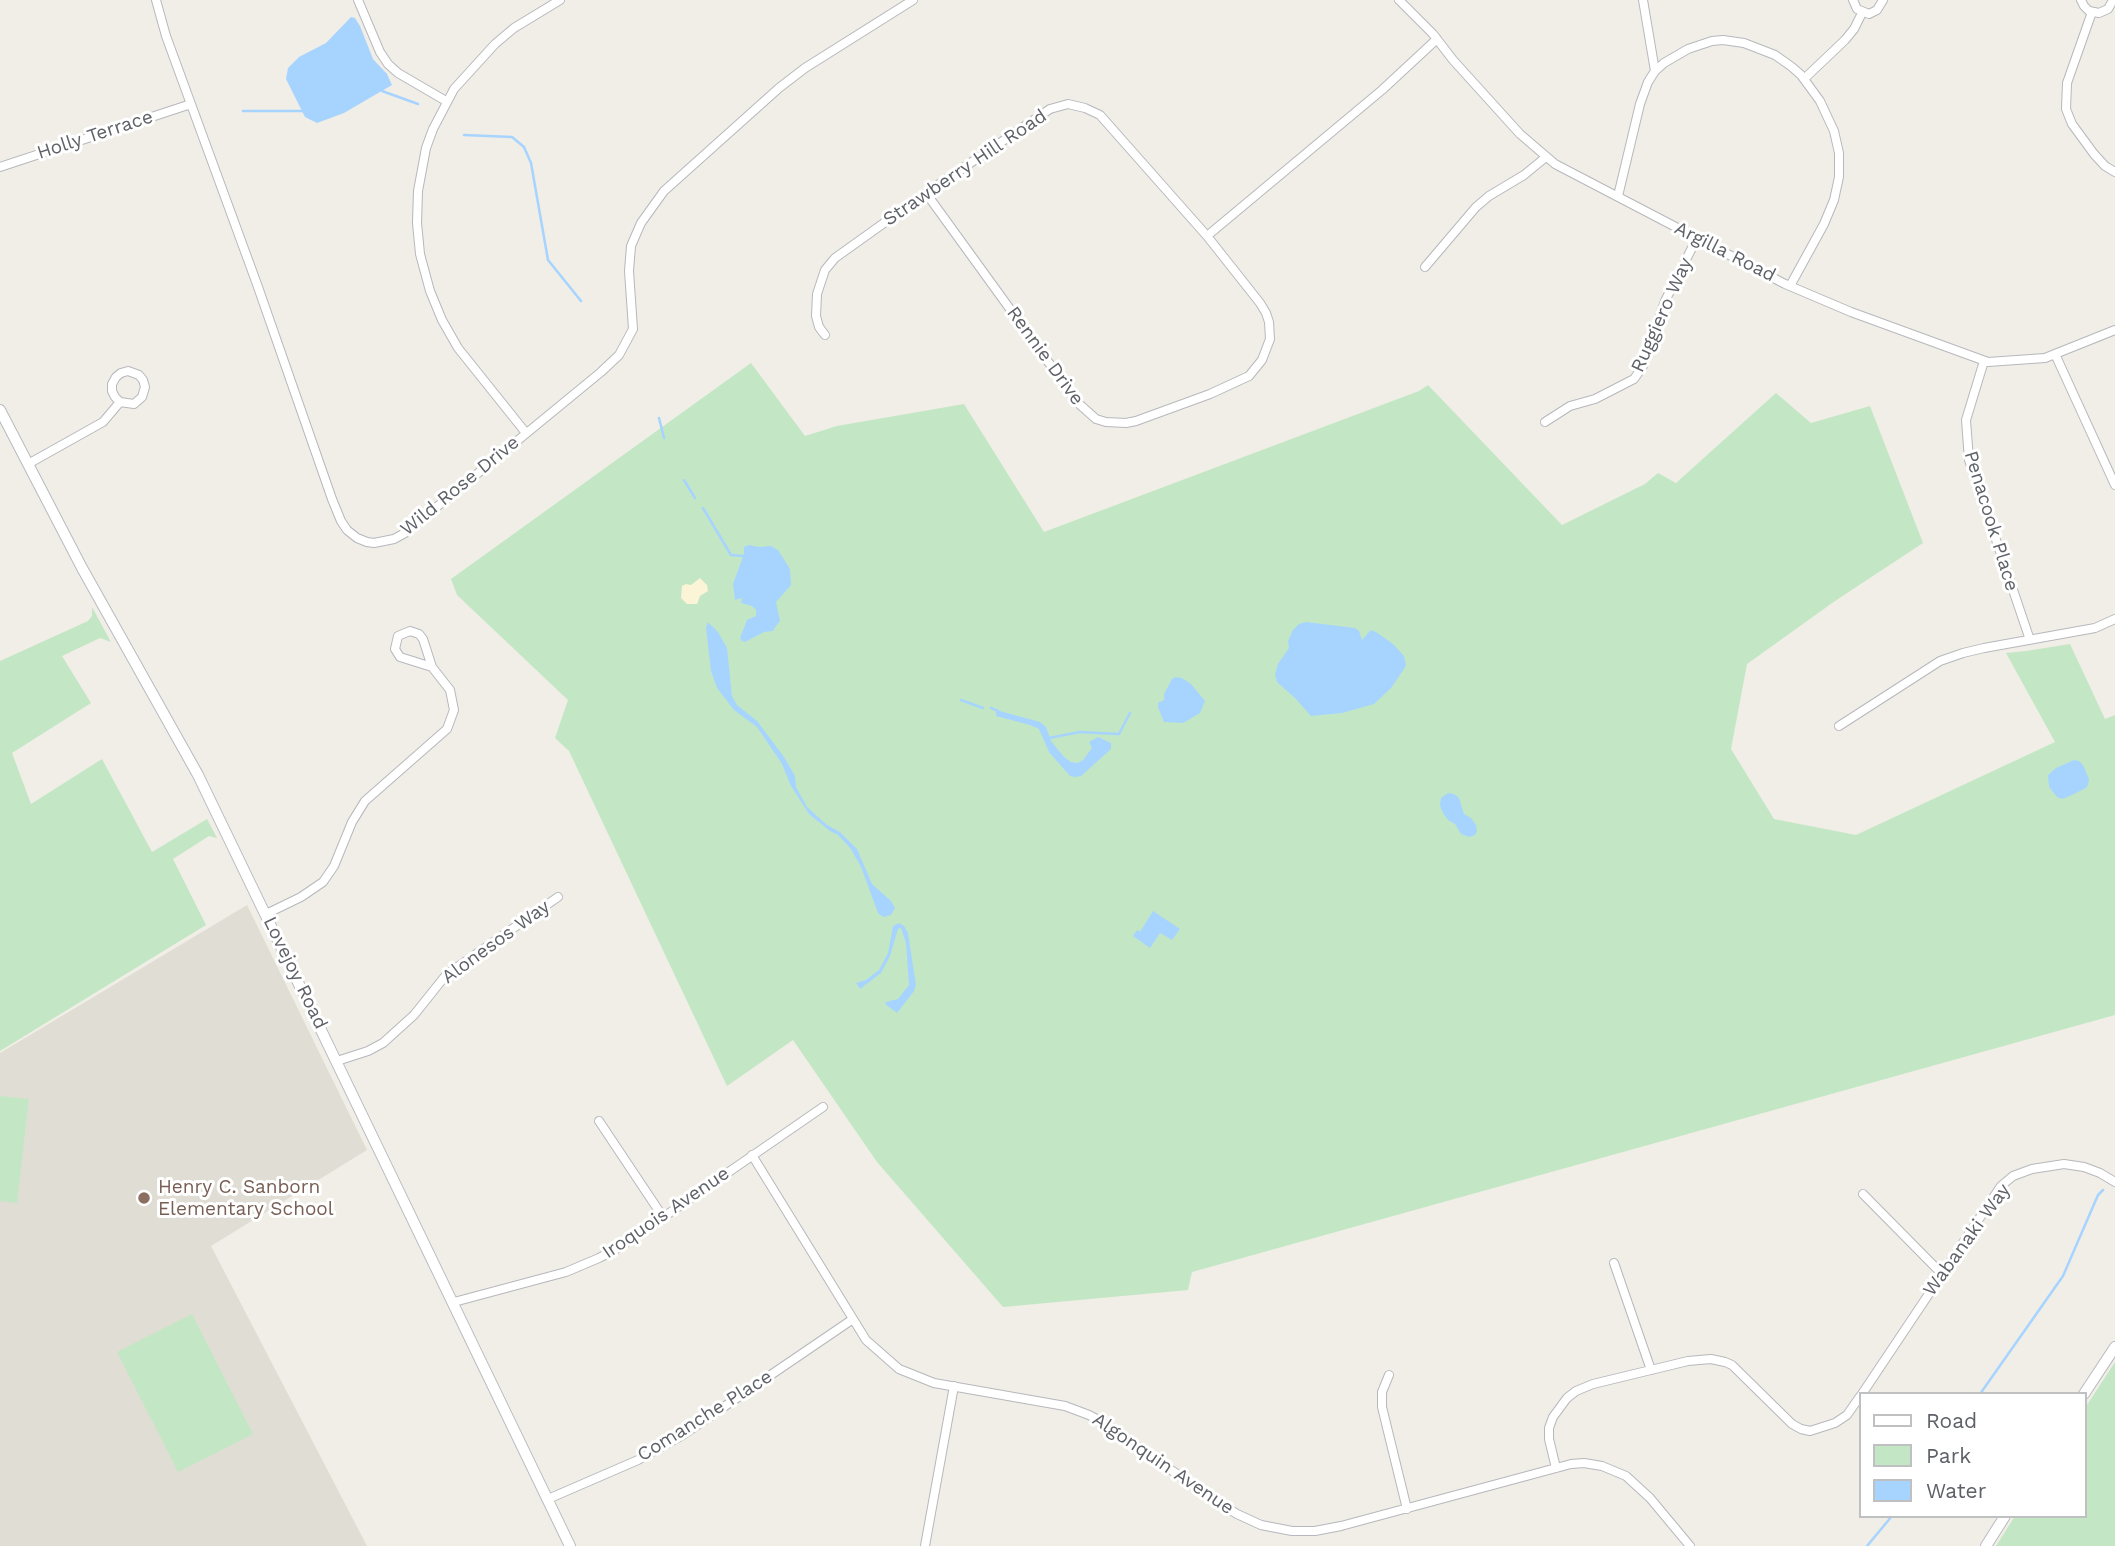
<!DOCTYPE html>
<html>
<head>
<meta charset="utf-8">
<style>
  body { margin:0 }
  #map { position:relative; width:2115px; height:1546px; overflow:hidden; background:#f0eee6; font-family:"Work Sans",sans-serif }
  canvas { display:block }
  .legend { position:absolute; left:1859px; top:1392px; width:228px; height:126px; box-sizing:border-box; background:#fff; border:2px solid #bfc0c2; margin:0; padding:9px 12px; list-style:none; font-size:21px; color:#5e6167 }
  .legend li { display:flex; align-items:center; gap:14px; height:35px }
  .legend b { width:35px; border:2px solid #bfc0c2 }
</style>
</head>
<body>
<div id="map">
<canvas width="2115" height="1546"></canvas>
<ul class="legend">
<li><b style="height:9px;background:#fff"></b>Road</li>
<li><b style="height:19px;background:#c3e7c5"></b>Park</li>
<li><b style="height:19px;background:#a7d4ff"></b>Water</li>
</ul>
</div>
<script>
const g = document.querySelector('canvas').getContext('2d');
g.lineJoin = 'round';
function fill(path, color) {
  g.fillStyle = color;
  g.fill(path, 'evenodd');
}
function poly(rows) {
  const path = new Path2D();
  for (const r of rows) {
    path.moveTo(r[0], r[1]);
    for (let i = 2; i < r.length; i += 2) path.lineTo(r[i], r[i + 1]);
  }
  return path;
}
function trace(path, color, width, dash) {
  g.strokeStyle = color;
  g.lineWidth = width;
  g.lineCap = dash ? 'butt' : 'round';
  g.setLineDash(dash || []);
  g.stroke(path);
}
function label(font, color, halo, rows, align = 'center') {
  g.font = font + ' "Work Sans",sans-serif';
  g.lineWidth = 6;
  g.setLineDash([]);
  g.textBaseline = 'middle';
  g.strokeStyle = halo;
  g.fillStyle = color;
  for (const [text, x, y, turn = 0] of rows) {
    g.save();
    g.translate(x, y);
    g.rotate((+turn || 0) * Math.PI / 180);
    g.textAlign = isNaN(turn) ? turn : align;
    if (halo) g.strokeText(text, 0, 0);
    g.fillText(text, 0, 0);
    g.restore();
  }
}
fill(poly([
  [247,905,367,1150,211,1246,367,1546,0,1546,0,1053]
]), '#e0ded4');
fill(poly([
  [751,363,805,436,837,426,964,404,1044,532,1419,391,1428,385,1562,525,1645,484,1658,473,1676,483,1776,393,1811,423,1870,406,1923,543,1835,601,1747,664,1731,749,1774,819,1856,835,2055,742,2006,653,2026,651,2070,644,2105,719,2115,715,2115,1015,1192,1272,1188,1290,1003,1307,877,1162,793,1040,727,1086,569,751,555,738,568,700,457,595,451,579],
  [92,607,111,642,100,638,62,656,91,703,12,753,31,804,102,759,152,852,207,819,217,838,209,836,173,859,206,925,0,1051,0,661,88,621,92,616],
  [0,1096,29,1099,17,1203,0,1201],
  [192,1314,253,1434,178,1472,117,1352],
  [2115,1362,2115,1546,1996,1546,2015,1516,2085,1516,2085,1408]
]), '#c3e7c5');
fill(poly([
  [700,578,707,585,708,591,700,596,697,604,687,604,681,598,682,586,686,584,691,585]
]), '#fbf4d6');
fill(poly([
  [351,17,355,18,360,26,373,59,387,74,392,85,344,113,317,123,305,117,286,79,288,68,299,57,326,43],
  [749,545,759,547,771,546,778,550,790,569,791,585,776,602,780,621,776,626,773,631,764,632,745,642,742,641,740,638,747,620,756,616,756,610,752,606,741,603,742,598,735,600,733,584,744,554,744,547],
  [708,622,718,632,727,648,732,696,737,705,757,721,784,757,795,776,796,787,807,807,827,825,840,832,857,849,872,884,891,901,895,908,891,915,883,917,878,913,861,867,851,849,838,835,830,831,809,814,791,786,782,764,757,727,734,710,717,688,711,671,706,628],
  [1306,622,1355,628,1359,631,1362,640,1371,630,1376,632,1393,644,1404,656,1406,665,1404,669,1391,688,1374,704,1342,713,1311,716,1295,698,1277,682,1275,674,1278,664,1289,648,1288,641,1293,630,1299,624],
  [1175,677,1182,678,1191,684,1205,701,1200,713,1183,723,1164,722,1158,707,1158,703,1164,700,1164,694,1172,679],
  [996,710,1040,722,1046,727,1051,741,1064,757,1071,762,1078,763,1083,760,1092,748,1089,742,1098,737,1111,743,1111,749,1081,776,1075,777,1070,776,1049,752,1039,729,1030,725,996,716],
  [2074,760,2079,761,2083,765,2089,779,2088,785,2086,788,2070,796,2062,799,2057,797,2049,787,2048,775,2056,768],
  [1448,793,1454,794,1459,798,1464,814,1471,818,1476,825,1477,831,1475,835,1469,837,1461,834,1455,824,1448,820,1443,813,1440,806,1441,798],
  [1153,911,1180,929,1172,940,1160,933,1150,948,1133,936,1137,930,1140,932],
  [899,923,904,926,908,933,916,985,914,991,897,1013,885,1004,886,1002,898,999,909,985,906,943,901,928,898,929,890,956,881,973,860,989,856,983,866,980,879,970,888,953,893,926]
]), '#a7d4ff');
trace(poly([
  [382,91,418,104],
  [243,111,303,111],
  [464,135,512,137,524,147,531,163,548,260,581,301],
  [659,418,664,438],
  [684,480,695,498],
  [703,508,731,555,744,556],
  [961,700,983,708],
  [991,708,998,711],
  [1049,738,1080,732,1119,734,1130,713],
  [1980,1394,2063,1276,2098,1195,2103,1190],
  [1867,1546,1892,1516]
]), '#a7d4ff', 2.5);
const street = poly([
  [156,0,166,36,258,287,332,499,341,521,347,530,357,538,367,542,374,543,394,539,405,533,601,372,619,355,633,329,629,271,631,246,641,223,664,191,779,88,805,68,913,0],
  [358,0,380,52,388,64,398,73,446,101],
  [1399,0,1433,34,1453,60,1520,134,1555,164,1785,284,1851,312,1988,362,2045,358,2115,330],
  [1643,0,1655,71],
  [1853,0,1857,9,1869,14,1877,10,1883,0],
  [2081,0,2084,6,2089,11,2099,13,2108,9,2113,0],
  [2092,12,2067,83,2066,109,2072,124,2094,154,2105,166,2115,172],
  [1804,79,1845,40,1854,29,1862,13],
  [0,167,191,104],
  [926,193,1078,403,1096,419,1106,422,1126,423,1136,421,1210,394,1249,376,1262,360,1270,339,1269,322,1266,313,1260,303,1207,236],
  [1618,196,1640,104,1648,82,1655,71,1664,63,1688,49,1712,41,1723,40,1744,43,1775,55,1792,67,1801,75,1820,101,1834,131,1839,153,1839,177,1834,200,1824,224,1790,286],
  [1425,267,1476,207,1489,196,1524,175,1546,157],
  [825,335,819,327,816,316,817,294,825,270,835,258,926,193,1050,109,1068,104,1085,108,1100,115,1207,236,1382,90,1437,39],
  [2055,354,2115,485],
  [1984,361,1966,420,1969,460,2030,640],
  [1545,422,1570,406,1595,399,1634,379,1643,366,1665,301,1697,238],
  [526,433,458,348,442,320,430,291,420,254,417,223,418,191,426,148,433,129,454,89,495,44,514,28,560,0],
  [28,464,103,422,120,402,115,397,112,391,112,384,116,377,121,373,128,371,139,375,143,380,145,387,142,397,134,404,120,402],
  [1839,726,1940,661,1963,653,1984,648,2095,628,2115,619],
  [266,914,301,897,323,882,334,866,352,822,365,801,447,729,454,710,450,690,432,667,400,657,395,649,398,636,410,631,419,634,423,639,432,667],
  [337,1061,368,1051,383,1043,414,1015,446,975,558,897],
  [599,1121,663,1217],
  [752,1155,866,1340,899,1369,934,1383,1065,1406,1089,1415,1106,1424,1211,1498,1237,1514,1261,1525,1292,1531,1315,1531,1341,1526,1571,1464,1584,1463,1602,1466,1626,1476,1650,1498,1690,1546],
  [1863,1194,1941,1273],
  [1614,1263,1651,1370],
  [454,1302,566,1272,599,1258,620,1247,823,1107],
  [1389,1375,1382,1392,1382,1407,1407,1509],
  [1862,1394,2001,1186,2013,1176,2032,1169,2064,1164,2084,1167,2100,1173,2115,1182],
  [1556,1468,1549,1439,1549,1428,1553,1417,1567,1398,1576,1391,1593,1384,1688,1361,1711,1359,1725,1362,1732,1365,1792,1424,1801,1429,1810,1431,1835,1423,1847,1415,1861,1395],
  [548,1499,638,1460,681,1436,853,1319],
  [925,1546,954,1386]
]);
const secondary = poly([
  [0,410,82,568,198,775,570,1546],
  [2084,1394,2115,1347],
  [1986,1546,2005,1516]
]);
trace(street, '#b6b8bd', 10);
trace(secondary, '#b7bac0', 12);
trace(street, '#fff', 8);
trace(secondary, '#fff', 10);
for (const [x, y, r, color] of [
  [144,1198,7,"#8d6e63"]
]) {
  const dot = new Path2D();
  dot.arc(x, y, r, 0, 2 * Math.PI);
  g.fillStyle = color;
  g.fill(dot);
  trace(dot, '#fff', 2.5);
}
label('19px', '#5e6167', '#fff', [
  ["Holly Terrace",95,135,-18],
  ["Strawberry Hill Road",965,168,-34],
  ["Argilla Road",1725,252,27],
  ["Ruggiero Way",1662,315,-66],
  ["Rennie Drive",1045,356,54],
  ["Wild Rose Drive",460,486,-39],
  ["Penacook Place",1991,521,73],
  ["Alonesos Way",496,942,-36],
  ["Lovejoy Road",295,973,64],
  ["Iroquois Avenue",666,1213,-34],
  ["Wabanaki Way",1967,1240,-54],
  ["Comanche Place",705,1416,-32],
  ["Algonquin Avenue",1163,1464,34]
]);
label('19px', '#785e54', '#fff', [
  ["Henry C. Sanborn",158,1187],
  ["Elementary School",158,1209]
], 'left');
</script>
</body>
</html>
